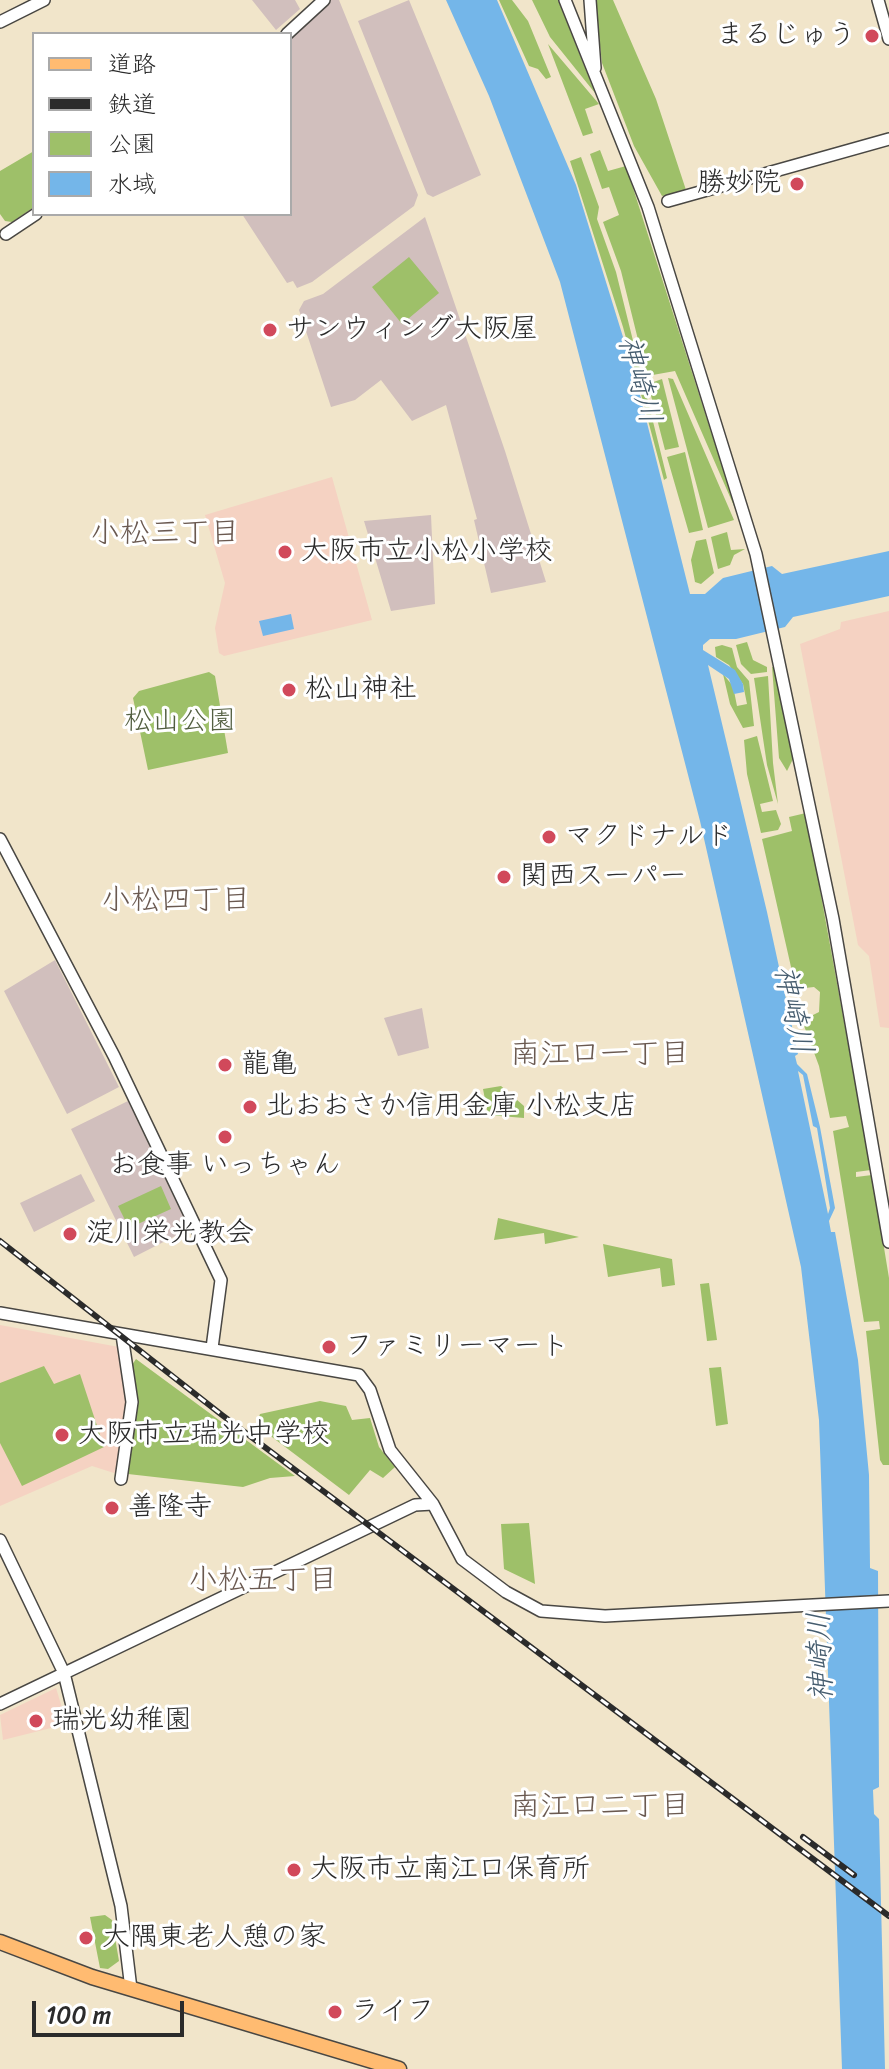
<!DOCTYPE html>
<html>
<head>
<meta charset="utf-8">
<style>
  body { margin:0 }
  #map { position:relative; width:889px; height:2069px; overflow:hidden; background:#f1e5ca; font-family:Sriracha,"Klee One",sans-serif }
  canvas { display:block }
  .legend { position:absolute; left:32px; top:32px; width:260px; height:184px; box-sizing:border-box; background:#fff; border:2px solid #aaa; margin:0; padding:10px 14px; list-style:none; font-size:24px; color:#2b2b2b }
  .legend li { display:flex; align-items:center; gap:16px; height:40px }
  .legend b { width:40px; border:2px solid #aaa }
  .scale { position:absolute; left:32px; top:2001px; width:152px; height:36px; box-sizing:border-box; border:4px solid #2b2b2b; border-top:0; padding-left:10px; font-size:24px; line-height:28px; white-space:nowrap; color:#2b2b2b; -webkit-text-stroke:6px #fff; paint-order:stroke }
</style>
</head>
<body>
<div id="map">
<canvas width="889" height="2069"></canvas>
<ul class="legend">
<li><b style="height:10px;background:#ffbb71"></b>道路</li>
<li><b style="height:10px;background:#2b2b2b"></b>鉄道</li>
<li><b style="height:22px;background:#9ec069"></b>公園</li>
<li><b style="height:22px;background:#74b6e9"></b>水域</li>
</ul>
<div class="scale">100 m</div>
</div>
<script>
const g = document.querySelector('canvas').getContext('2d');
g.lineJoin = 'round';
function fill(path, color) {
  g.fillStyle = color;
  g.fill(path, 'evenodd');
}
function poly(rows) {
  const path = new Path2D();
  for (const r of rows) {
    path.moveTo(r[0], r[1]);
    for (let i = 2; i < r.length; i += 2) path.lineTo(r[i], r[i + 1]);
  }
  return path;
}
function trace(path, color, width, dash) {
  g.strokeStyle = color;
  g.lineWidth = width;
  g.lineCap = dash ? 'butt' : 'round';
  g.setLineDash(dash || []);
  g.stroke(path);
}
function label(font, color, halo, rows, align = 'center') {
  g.font = font + ' Sriracha,"Klee One",sans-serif';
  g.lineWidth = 6;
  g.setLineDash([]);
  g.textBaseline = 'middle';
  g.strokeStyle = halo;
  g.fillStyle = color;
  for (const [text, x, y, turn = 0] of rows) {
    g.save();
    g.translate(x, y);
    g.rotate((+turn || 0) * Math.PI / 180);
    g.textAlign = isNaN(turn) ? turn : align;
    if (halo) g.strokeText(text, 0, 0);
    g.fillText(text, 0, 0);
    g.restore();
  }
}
fill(poly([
  [332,477,372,620,224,656,219,653,215,628,225,583,205,515],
  [889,611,889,1028,880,1027,869,956,858,945,800,644,840,629,841,622],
  [0,1325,119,1347,127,1404,119,1468,114,1473,92,1466,0,1506],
  [56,1688,67,1724,3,1740,0,1715]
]), '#f5d2c2');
fill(poly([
  [252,0,295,0,300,9,276,30],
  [331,0,339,0,418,195,414,206,312,282,297,288,293,281,287,283,242,214,290,214,290,38],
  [409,0,481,175,433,197,427,194,358,21],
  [425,217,505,451,546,582,491,593,474,520,477,519,446,405,412,421,381,380,355,400,331,407,299,310,304,301,323,294],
  [431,515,435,604,391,611,364,521],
  [55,960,119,1087,67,1114,4,991],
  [422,1008,429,1048,398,1056,384,1018],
  [128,1101,189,1229,134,1257,71,1129],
  [81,1174,95,1201,34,1232,20,1203]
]), '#d1bfbd');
fill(poly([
  [499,0,512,0,528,21,551,77,546,79,538,69,529,66],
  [532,0,558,0,595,93,550,37],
  [595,0,613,0,656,99,686,190,662,196,634,146,602,63],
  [548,44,599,104,585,109,593,133,583,136],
  [600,150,608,171,626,166,737,513,675,371,647,376,621,271,603,222,619,215,609,187,602,189,590,154],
  [34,151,34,207,12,222,5,221,0,214,0,171],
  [581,157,599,207,597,219,616,272,667,478,664,480,623,327,570,161],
  [409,257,439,293,402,324,372,287],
  [668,378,673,379,734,520,708,528],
  [662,379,679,447,665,450,648,384],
  [685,452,703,530,689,533,667,457],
  [727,532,731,550,745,549,734,555,730,565,718,569,711,537],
  [706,539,714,573,701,584,695,582,691,560,696,541],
  [747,642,753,660,767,667,767,672,751,674,741,664,736,645],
  [722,645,732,648,737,667,749,681,754,726,743,728,730,704,723,674,733,686,737,706,747,704,743,684,729,665,716,657,715,647],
  [772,667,776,668,795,755,787,771,779,758],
  [209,672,215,676,228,753,148,770,133,698,139,691],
  [768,676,773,763,778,804,767,765,754,678],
  [757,736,773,801,760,804,762,812,776,810,781,824,778,830,761,833,747,774,744,740],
  [806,813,871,1170,856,1172,856,1177,872,1175,889,1278,889,1465,883,1465,880,1460,866,1331,880,1329,879,1321,864,1322,833,1131,849,1127,846,1116,830,1118,819,1066,803,1023,813,1021,813,1015,819,1012,820,992,814,987,796,989,762,839,792,831,789,817],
  [501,1086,524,1106,524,1118,488,1115,483,1089],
  [161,1186,171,1209,129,1228,118,1206],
  [498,1218,579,1237,545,1244,544,1233,494,1240],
  [603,1244,672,1259,675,1285,662,1287,660,1268,608,1277],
  [709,1283,717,1340,707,1341,700,1284],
  [136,1359,295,1476,270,1478,243,1487,128,1474,138,1404,132,1365],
  [44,1366,54,1384,80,1374,104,1447,22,1486,0,1443,0,1383],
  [721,1367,728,1424,716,1426,709,1368],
  [320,1401,346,1406,352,1420,370,1418,379,1447,395,1467,383,1478,370,1470,349,1495,256,1425,260,1414],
  [529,1523,535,1584,504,1569,501,1524],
  [105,1915,112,1920,119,1961,108,1969,100,1968,90,1917]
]), '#9ec069');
fill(poly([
  [446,0,497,0,576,185,636,379,690,594,705,594,723,578,772,566,782,574,889,551,889,596,793,617,785,627,736,639,710,639,703,645,703,650,735,670,743,684,744,692,734,694,729,679,708,665,767,912,798,1054,795,1056,797,1064,807,1074,820,1127,835,1208,829,1221,831,1232,835,1232,858,1360,869,1475,870,1568,878,1571,879,1787,873,1790,874,1814,879,1819,885,2069,842,2069,819,1420,801,1267,700,821,560,282,489,96],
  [798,1071,803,1075,813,1126,817,1128,830,1208,828,1214],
  [291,614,294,629,263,636,259,621]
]), '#74b6e9');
const tertiary = poly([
  [565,0,648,207,756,554,833,919,889,1242],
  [590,0,595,68],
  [878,0,889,39],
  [0,22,44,0],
  [287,34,324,0],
  [668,201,889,139],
  [6,234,36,214],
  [0,839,114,1056,221,1280,212,1348],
  [0,1313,359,1375,370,1390,390,1450,433,1504,462,1559,506,1592,541,1611,605,1616,889,1601],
  [121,1479,132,1402,122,1335],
  [0,1540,64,1673,121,1906,131,1989],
  [0,1704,415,1505,433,1504]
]);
const primary = poly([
  [0,1942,92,1977,399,2069]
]);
trace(tertiary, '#494743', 14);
trace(primary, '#494743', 17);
trace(tertiary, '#fff', 11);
trace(primary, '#ffbb71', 14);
const rail = poly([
  [0,1241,222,1415,889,1916],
  [803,1837,854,1875]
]);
trace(rail, '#2b2b2b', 6);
trace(rail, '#fff', 3, [9]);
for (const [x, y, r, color] of [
  [872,36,8,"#d1495b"],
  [797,184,8,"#d1495b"],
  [270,330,8,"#d1495b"],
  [285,552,8,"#d1495b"],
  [289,690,8,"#d1495b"],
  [549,837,8,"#d1495b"],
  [504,877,8,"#d1495b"],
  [225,1065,8,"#d1495b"],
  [250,1107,8,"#d1495b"],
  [225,1137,8,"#d1495b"],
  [70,1234,8,"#d1495b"],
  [329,1347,8,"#d1495b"],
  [62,1435,8,"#d1495b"],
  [112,1508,8,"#d1495b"],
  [36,1721,8,"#d1495b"],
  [294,1870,8,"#d1495b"],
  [86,1938,8,"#d1495b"],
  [335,2012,8,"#d1495b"]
]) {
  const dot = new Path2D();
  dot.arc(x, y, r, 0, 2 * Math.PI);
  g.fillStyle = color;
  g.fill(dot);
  trace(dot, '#fff', 3);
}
label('28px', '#2b2b2b', '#fff', [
  ["まるじゅう",856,36,"right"],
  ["勝妙院",781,184,"right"],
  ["サンウィング大阪屋",286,330],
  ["大阪市立小松小学校",301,552],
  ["松山神社",305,690],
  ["マクドナルド",565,837],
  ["関西スーパー",520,877],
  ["龍亀",241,1065],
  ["北おおさか信用金庫 小松支店",266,1107],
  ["お食事 いっちゃん",225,1166,"center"],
  ["淀川栄光教会",86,1234],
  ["ファミリーマート",345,1347],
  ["大阪市立瑞光中学校",78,1435],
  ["善隆寺",128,1508],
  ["瑞光幼稚園",52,1721],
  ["大阪市立南江口保育所",310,1870],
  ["大隅東老人憩の家",102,1938],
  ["ライフ",351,2012]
], 'left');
label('28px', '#535f41', '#fff', [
  ["松山公園",180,722]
]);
label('italic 30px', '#455c6e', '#fff', [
  ["神崎川",638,380,75],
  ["神崎川",792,1010,78],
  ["神崎川",822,1657,-92]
]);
label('30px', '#6a5950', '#fff', [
  ["小松三丁目",165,534],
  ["小松四丁目",176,901],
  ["南江口一丁目",600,1055],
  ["小松五丁目",263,1581],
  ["南江口二丁目",600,1807]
]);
</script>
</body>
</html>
